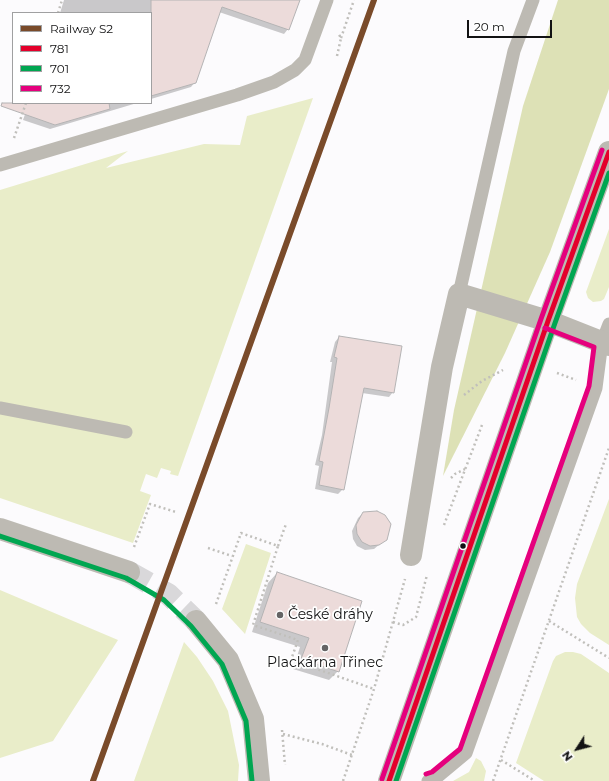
<!DOCTYPE html>
<html>
<head>
<meta charset="utf-8">
<style>
  body { margin:0 }
  #map { position:relative; width:609px; height:781px; overflow:hidden; background:#fcfbfd; font-family:Montserrat,sans-serif }
  canvas { display:block }
  .legend { position:absolute; left:12px; top:12px; width:140px; height:92px; box-sizing:border-box; background:#fff; border:1px solid #a0a0a1; margin:0; padding:5px 7px; list-style:none; font-size:12px; color:#121213 }
  .legend li { display:flex; align-items:center; gap:8px; height:20px }
  .legend b { width:20px; border:1px solid #a0a0a1 }
  .north { position:absolute; left:557px; top:729px; width:40px; height:40px; -webkit-text-stroke:3px #fff; paint-order:stroke; rotate:234deg; font-size:11px; font-weight:700; line-height:16px; text-align:center; color:#121213 }
  .north::after { content:''; display:block; margin:auto; width:14px; height:18px; background:#121213; clip-path:polygon(50% 0,100% 100%,50% 72%,0 100%) }
  .scale { position:absolute; left:467px; top:20px; width:85px; height:18px; box-sizing:border-box; border:2px solid #121213; border-top:0; padding-left:5px; font-size:12px; line-height:14px; white-space:nowrap; color:#121213; -webkit-text-stroke:3px #fff; paint-order:stroke }
</style>
</head>
<body>
<div id="map">
<canvas width="609" height="781"></canvas>
<ul class="legend">
<li><b style="height:5px;background:#7a4b2a"></b>Railway S2</li>
<li><b style="height:5px;background:#e4002b"></b>781</li>
<li><b style="height:5px;background:#00a651"></b>701</li>
<li><b style="height:5px;background:#e5007d"></b>732</li>
</ul>
<div class="north">N</div>
<div class="scale">20 m</div>
</div>
<script>
const g = document.querySelector('canvas').getContext('2d');
g.lineJoin = 'round';
function fill(path, color) {
  g.fillStyle = color;
  g.fill(path, 'evenodd');
}
function poly(rows) {
  const path = new Path2D();
  for (const r of rows) {
    path.moveTo(r[0], r[1]);
    for (let i = 2; i < r.length; i += 2) path.lineTo(r[i], r[i + 1]);
  }
  return path;
}
function trace(path, color, width, dash) {
  g.strokeStyle = color;
  g.lineWidth = width;
  g.lineCap = dash ? 'butt' : 'round';
  g.setLineDash(dash || []);
  g.stroke(path);
}
function label(font, color, halo, rows, align = 'center') {
  g.font = font + ' Montserrat,sans-serif';
  g.lineWidth = 3.5;
  g.setLineDash([]);
  g.textBaseline = 'middle';
  g.strokeStyle = halo;
  g.fillStyle = color;
  for (const [text, x, y, turn = 0] of rows) {
    g.save();
    g.translate(x, y);
    g.rotate((+turn || 0) * Math.PI / 180);
    g.textAlign = isNaN(turn) ? turn : align;
    if (halo) g.strokeText(text, 0, 0);
    g.fillText(text, 0, 0);
    g.restore();
  }
}
fill(poly([
  [313,98,178,476,170,474,171,471,161,468,157,478,146,474,140,491,151,495,133,543,0,498,0,190,128,151,106,168,204,144,240,145,247,116],
  [609,229,609,287,604,299,601,301,593,302,588,298,586,292],
  [609,499,609,645,590,633,581,624,577,617,575,598,577,584],
  [246,544,271,553,245,634,222,609],
  [0,590,118,640,53,741,0,758],
  [184,642,197,657,213,681,228,711,239,765,238,781,134,781],
  [565,652,573,652,581,654,609,673,609,781,544,781,516,763,553,661,556,656],
  [476,758,481,761,486,771,484,781,453,781,469,772]
]), '#e9edc9');
fill(poly([
  [558,0,609,0,609,89,550,252,505,353,443,476,454,410,523,106]
]), '#dde1b6');
fill(poly([
  [64,0,299,0,288,29,284,34,219,12,195,82,191,87,151,99,151,13,60,13],
  [29,103,137,103,50,129,23,120],
  [339,337,393,392,389,397,362,393,343,489,338,494,315,489,319,466,315,465,322,435,332,362,330,362,335,342],
  [363,513,386,539,374,549,365,550,357,546,353,539,352,531,358,518],
  [277,573,338,671,329,680,293,669,300,647,252,632,268,583]
]), '#0003');
const building = poly([
  [151,0,300,0,289,30,222,7,196,83,151,96,151,0],
  [2,103,109,103,110,109,55,125,1,106,2,103],
  [339,336,402,346,394,393,364,388,344,490,319,485,323,462,319,461,329,408,337,358,334,357,339,336],
  [377,511,385,515,391,524,387,540,379,545,370,546,362,542,357,534,356,525,363,512,377,511],
  [277,572,362,601,339,672,301,659,309,638,260,622,277,572]
]);
fill(building, '#ecdbda');
trace(building, '#b4b3b4', 1);
trace(poly([
  [129,572,168,594,196,621]
]), '#d9d8da', 22, [22, 11]);
trace(poly([
  [58,13,62,0],
  [341,38,354,0],
  [337,56,341,38,338,33],
  [14,138,26,103],
  [557,373,576,380],
  [464,395,482,381,503,370],
  [451,478,455,474,465,469],
  [444,525,482,425],
  [278,546,286,524],
  [134,547,150,504,176,512],
  [208,548,232,556],
  [216,604,241,533,278,546,253,625,298,640,291,660,374,689],
  [549,621,609,658],
  [393,622,403,625,416,617,427,575],
  [282,730,285,765],
  [283,734,322,744,352,755],
  [501,760,535,781],
  [343,781,374,689,405,579],
  [493,781,609,448]
]), '#c0bfbb', 2.5, [2, 3]);
trace(poly([
  [0,165,237,95,274,82,295,70,305,60,327,0],
  [459,294,514,51,533,0],
  [0,408,126,432],
  [428,781,436,778,466,753,596,388,602,342,609,324]
]), '#bdbab3', 13);
trace(poly([
  [0,529,129,572],
  [411,555,442,367,459,294,548,321,609,345],
  [196,621,228,660,253,719,259,781]
]), '#bdbab3', 22);
trace(poly([
  [389,781,548,321,609,152]
]), '#bcbab2', 22);
trace(poly([
  [389,781,548,321,609,152]
]), '#e4002b', 5);
trace(poly([
  [0,536,126,578,164,600,191,626,222,664,246,721,252,781],
  [396,781,555,323,609,173]
]), '#00a651', 5);
trace(poly([
  [426,774,432,772,460,749,589,386,594,347,545,328],
  [382,779,541,319,602,150]
]), '#e5007d', 5);
trace(poly([
  [93,781,374,0]
]), '#7a4b2a', 6);
for (const [x, y, r, color] of [
  [463,546,3.5,"#121213"],
  [280,615,4,"#646465"],
  [325,648,4,"#646465"]
]) {
  const dot = new Path2D();
  dot.arc(x, y, r, 0, 2 * Math.PI);
  g.fillStyle = color;
  g.fill(dot);
  trace(dot, '#fff', 1.5);
}
label('14px', '#121213', '#fff', [
  ["České dráhy",288,615],
  ["Plackárna Třinec",325,663,"center"]
], 'left');
</script>
</body>
</html>
